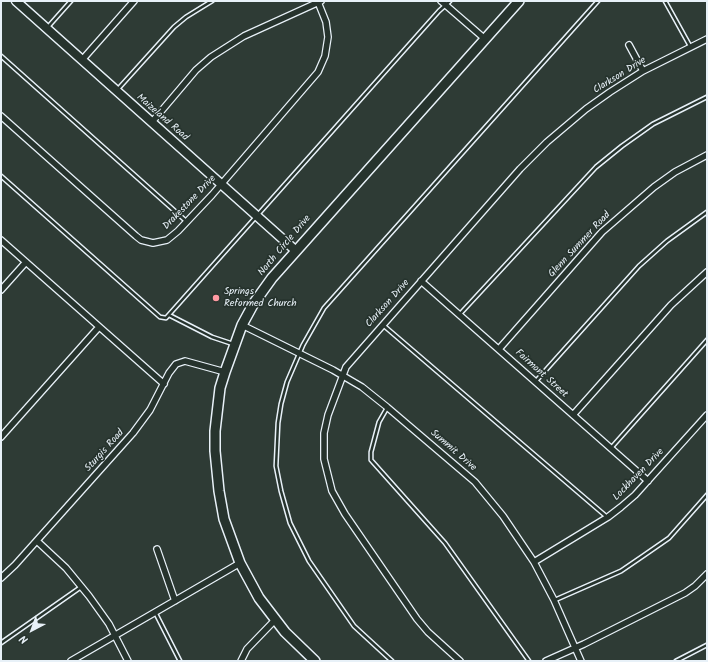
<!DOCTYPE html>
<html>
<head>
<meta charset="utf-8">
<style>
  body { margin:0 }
  #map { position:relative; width:708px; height:662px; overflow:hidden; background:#2e3b35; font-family:Kalam,sans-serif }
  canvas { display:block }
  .frame { position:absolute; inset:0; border:2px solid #e8f1f8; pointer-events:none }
  .north { position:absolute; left:12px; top:610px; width:40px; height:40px; -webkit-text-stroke:3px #26332d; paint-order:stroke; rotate:221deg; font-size:11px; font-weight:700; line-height:16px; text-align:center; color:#e8f1f8 }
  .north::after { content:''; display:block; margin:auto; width:14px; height:18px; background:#e8f1f8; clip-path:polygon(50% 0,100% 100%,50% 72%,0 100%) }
</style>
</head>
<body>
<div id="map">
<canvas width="708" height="662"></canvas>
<div class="frame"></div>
<div class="north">N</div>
</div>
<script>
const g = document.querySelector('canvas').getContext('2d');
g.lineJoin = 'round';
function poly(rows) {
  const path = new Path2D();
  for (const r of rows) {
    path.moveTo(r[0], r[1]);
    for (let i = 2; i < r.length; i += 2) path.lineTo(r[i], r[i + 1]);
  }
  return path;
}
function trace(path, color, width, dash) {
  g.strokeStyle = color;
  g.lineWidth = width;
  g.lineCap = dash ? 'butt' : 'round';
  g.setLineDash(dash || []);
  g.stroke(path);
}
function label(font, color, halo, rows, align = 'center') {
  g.font = font + ' Kalam,sans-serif';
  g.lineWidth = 3.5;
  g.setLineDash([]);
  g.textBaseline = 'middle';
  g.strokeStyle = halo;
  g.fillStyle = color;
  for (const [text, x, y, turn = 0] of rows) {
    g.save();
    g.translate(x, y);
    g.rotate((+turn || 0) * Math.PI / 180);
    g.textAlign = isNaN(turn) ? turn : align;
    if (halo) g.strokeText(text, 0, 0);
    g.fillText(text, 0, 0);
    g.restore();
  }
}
const service = poly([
  [665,1,690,46],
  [47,28,71,1],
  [1,56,186,221],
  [118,89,174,27,186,17,212,1],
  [1,176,160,317,166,318,439,11,450,1],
  [460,314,596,167,622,146,653,124,707,97],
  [169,315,212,337,233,344],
  [383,325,607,517],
  [536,381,639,266,667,241,707,212],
  [387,408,379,422,371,452,371,460,445,543,529,661],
  [611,448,707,340],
  [555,600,621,571,643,556,669,538,707,495],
  [155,612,180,661],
  [1,643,81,587],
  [392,661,354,626,309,561,290,523,281,491,276,466,278,423,281,404,287,382,303,345,324,308,598,1],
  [676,661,707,645]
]);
const minor = poly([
  [441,1,485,39],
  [629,45,643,71],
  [82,60,134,1],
  [1,116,136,236,141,240,153,243,167,240,178,231,212,195,318,72,325,56,328,37,326,22,318,2],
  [152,122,196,70,211,57,244,36,321,1],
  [1,240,164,384],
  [421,281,648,481],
  [1,290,26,262],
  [242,325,333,370,362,387,387,407,475,482,503,516,534,562,554,600,581,661],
  [499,349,602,232,654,187,675,172,707,155],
  [573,415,671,305,707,272],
  [1,437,99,327],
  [37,541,66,568,89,596,109,624,128,661],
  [157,549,175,601],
  [534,562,608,517,621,507,635,495,707,415],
  [1,578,15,565,133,433,150,410,169,373,176,364,185,361,225,372],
  [71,661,240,563],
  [241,661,247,649,275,620],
  [460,661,428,632,417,619,345,514,332,491,324,459,324,433,328,415,346,367,520,169,547,142,586,109,610,92,643,71,707,39],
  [546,661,584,644,685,593,695,586,707,574]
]);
const secondary = poly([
  [16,1,295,250]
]);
const primary = poly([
  [315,661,285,632,259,598,240,563,224,519,219,491,215,451,215,431,220,388,225,372,242,325,254,303,272,278,519,1]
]);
trace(service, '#e8f1f8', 5.5);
trace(minor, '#e8f1f8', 8);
trace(secondary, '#e8f1f8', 11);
trace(primary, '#e8f1f8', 12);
trace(service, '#26332d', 2.5);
trace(minor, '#26332d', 5.5);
trace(secondary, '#26332d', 8);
trace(primary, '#26332d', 9);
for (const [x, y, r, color] of [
  [216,298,4,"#ff9aa2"]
]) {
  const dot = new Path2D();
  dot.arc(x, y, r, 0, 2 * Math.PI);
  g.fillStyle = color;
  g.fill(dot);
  trace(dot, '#26332d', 1.5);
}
label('10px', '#e8f1f8', '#26332d', [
  ["Clarkson Drive",620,76,-32],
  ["Maizeland Road",162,118,41],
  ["Drakestone Drive",190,203,-46],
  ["Glenn Summer Road",580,245,-47],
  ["North Circle Drive",285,246,-50],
  ["Clarkson Drive",388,304,-48],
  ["Fairmont Street",541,374,42],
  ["Sturgis Road",105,451,-48],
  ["Summit Drive",453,451,41],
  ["Lockhaven Drive",639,475,-46]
]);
label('10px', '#e8f1f8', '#26332d', [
  ["Springs",224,292],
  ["Reformed Church",224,304]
], 'left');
</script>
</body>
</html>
